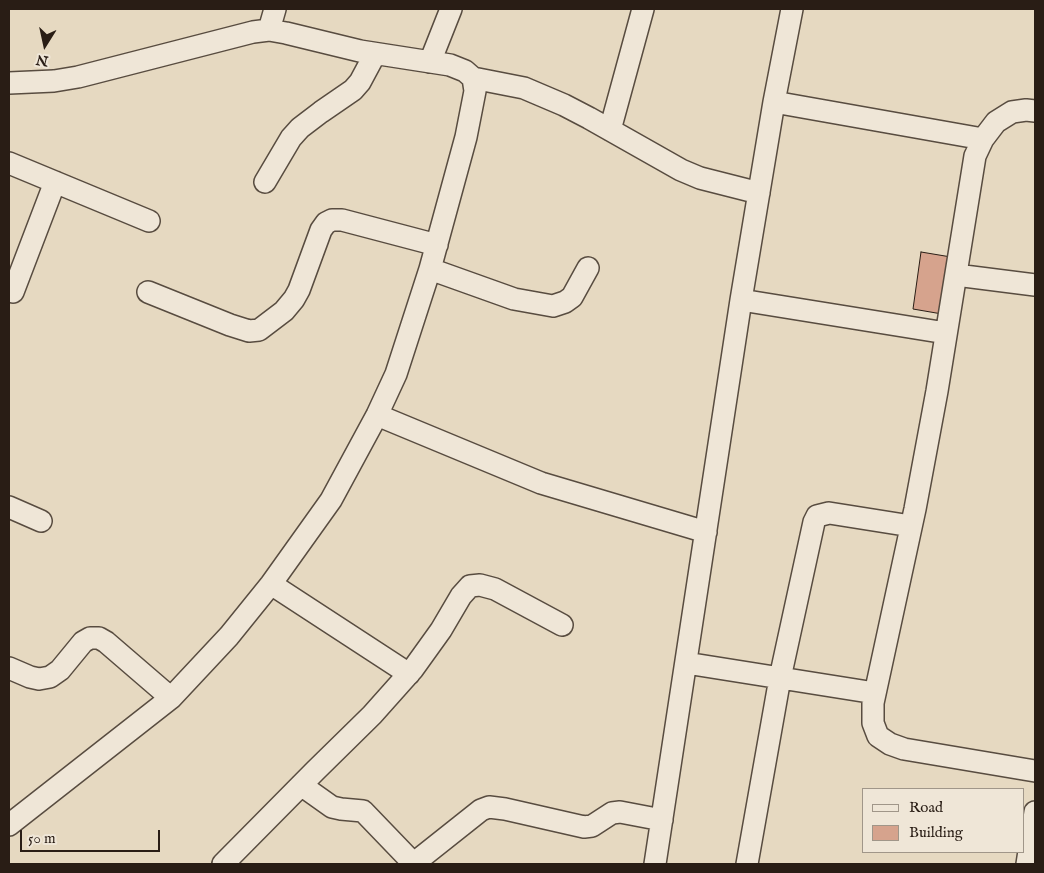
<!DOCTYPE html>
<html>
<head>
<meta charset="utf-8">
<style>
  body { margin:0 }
  #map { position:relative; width:1044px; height:873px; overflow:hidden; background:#e6d9c1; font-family:"IM FELL English",serif }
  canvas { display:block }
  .frame { position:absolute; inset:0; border:10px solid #291d15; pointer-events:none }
  .legend { position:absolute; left:862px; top:788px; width:162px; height:65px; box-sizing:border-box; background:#efe6d7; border:1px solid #a09689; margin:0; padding:6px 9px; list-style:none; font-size:15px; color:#291d15 }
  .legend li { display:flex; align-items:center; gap:10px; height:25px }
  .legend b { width:25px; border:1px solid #a09689 }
  .north { position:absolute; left:20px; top:20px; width:50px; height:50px; -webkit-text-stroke:4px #efe6d7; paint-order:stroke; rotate:190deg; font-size:14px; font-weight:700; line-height:20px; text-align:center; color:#291d15 }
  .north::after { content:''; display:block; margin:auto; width:18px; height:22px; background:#291d15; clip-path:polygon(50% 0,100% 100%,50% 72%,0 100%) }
  .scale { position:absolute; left:20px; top:830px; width:140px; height:22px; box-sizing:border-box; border:2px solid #291d15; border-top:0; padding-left:6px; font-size:15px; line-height:18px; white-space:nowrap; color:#291d15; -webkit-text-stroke:4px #efe6d7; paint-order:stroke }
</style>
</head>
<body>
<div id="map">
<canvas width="1044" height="873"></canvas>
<div class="frame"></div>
<ul class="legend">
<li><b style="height:6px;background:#efe6d7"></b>Road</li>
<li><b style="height:14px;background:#d6a38d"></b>Building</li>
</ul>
<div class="north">N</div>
<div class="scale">50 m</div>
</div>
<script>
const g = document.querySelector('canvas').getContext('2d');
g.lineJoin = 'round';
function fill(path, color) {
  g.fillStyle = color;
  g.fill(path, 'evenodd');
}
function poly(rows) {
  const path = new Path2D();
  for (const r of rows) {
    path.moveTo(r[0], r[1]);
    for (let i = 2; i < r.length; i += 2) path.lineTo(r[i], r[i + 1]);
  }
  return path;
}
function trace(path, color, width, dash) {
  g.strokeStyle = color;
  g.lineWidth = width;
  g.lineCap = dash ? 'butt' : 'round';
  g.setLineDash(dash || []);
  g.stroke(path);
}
const building = poly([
  [921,252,951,257,942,314,913,309,921,252]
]);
fill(building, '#d6a38d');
trace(building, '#291d15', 1);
const minor = poly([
  [269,30,275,9],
  [430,62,451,9],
  [473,78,524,88,564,105,589,118,681,170,700,178,759,193],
  [9,83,54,81,78,77,253,32,269,30,286,33,360,51,450,65,465,71,473,78,475,91,466,137,430,269,396,374,377,415,331,500,271,584,229,636,171,698,9,825],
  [774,102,983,139],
  [1035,111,1026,110,1012,112,996,122,983,139,975,156,937,391,915,509,873,703,873,723,878,736,890,744,904,749,1035,771],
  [610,130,643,9],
  [9,163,149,221],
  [265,182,291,138,300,128,321,112,353,90,360,82,375,54],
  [430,269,514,299,553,306,565,302,572,297,588,268],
  [956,275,1035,285],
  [13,292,55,182],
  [148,292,230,325,249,331,259,330,284,311,294,299,299,290,321,230,326,223,332,220,342,220,437,245],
  [741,300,946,333],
  [377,415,541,483,706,532],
  [9,507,41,521],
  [271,584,409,674],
  [686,663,875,693],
  [9,668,30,677,39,679,50,677,60,670,83,642,90,638,99,638,106,642,171,698],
  [301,785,332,807,341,809,363,811,414,864],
  [223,864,315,771,372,715,413,669,441,630,461,596,470,586,480,585,495,589,562,625],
  [413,864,481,810,489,807,505,809,584,827,592,826,612,813,620,812,662,820],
  [655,864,741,300,774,102,792,9],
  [747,864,780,678,814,522,817,516,829,513,911,526],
  [1027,864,1035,812]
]);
trace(minor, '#584c40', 24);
trace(minor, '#efe6d7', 21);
</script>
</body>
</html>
